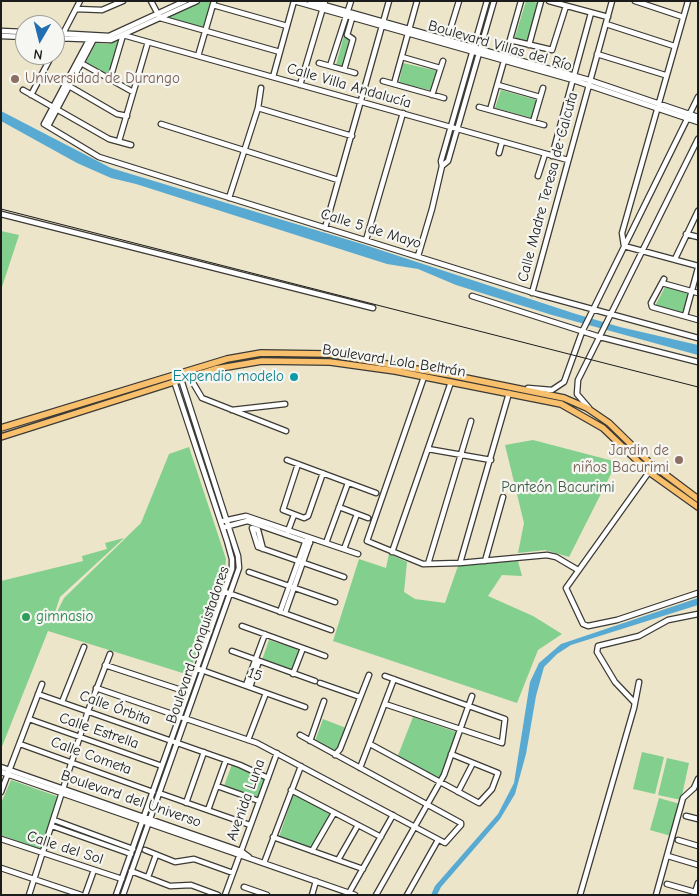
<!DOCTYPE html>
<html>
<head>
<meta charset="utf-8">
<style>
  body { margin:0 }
  #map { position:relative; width:699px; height:896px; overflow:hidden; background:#ece5c9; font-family:"Comic Neue",sans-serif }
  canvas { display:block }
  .frame { position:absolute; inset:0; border:2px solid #1c1c1c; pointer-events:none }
  .north { position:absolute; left:15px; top:15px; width:50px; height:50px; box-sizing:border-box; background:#f6f6f2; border:1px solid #9f9f9c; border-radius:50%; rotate:188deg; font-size:14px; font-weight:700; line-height:20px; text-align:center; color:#1c1c1c }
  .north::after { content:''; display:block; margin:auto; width:18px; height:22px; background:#1f6fb2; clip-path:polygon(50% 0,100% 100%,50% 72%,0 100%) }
</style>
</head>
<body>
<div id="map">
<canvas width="699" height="896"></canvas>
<div class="frame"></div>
<div class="north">N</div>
</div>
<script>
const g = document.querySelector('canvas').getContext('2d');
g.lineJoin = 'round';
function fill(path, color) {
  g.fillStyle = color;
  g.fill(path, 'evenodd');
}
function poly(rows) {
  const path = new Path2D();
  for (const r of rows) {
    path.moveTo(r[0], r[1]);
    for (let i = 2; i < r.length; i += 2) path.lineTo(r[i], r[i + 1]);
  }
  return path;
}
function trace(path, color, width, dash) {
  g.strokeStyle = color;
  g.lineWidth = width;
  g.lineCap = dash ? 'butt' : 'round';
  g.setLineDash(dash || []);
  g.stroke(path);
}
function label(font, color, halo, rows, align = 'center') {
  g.font = font + ' "Comic Neue",sans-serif';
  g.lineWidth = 4.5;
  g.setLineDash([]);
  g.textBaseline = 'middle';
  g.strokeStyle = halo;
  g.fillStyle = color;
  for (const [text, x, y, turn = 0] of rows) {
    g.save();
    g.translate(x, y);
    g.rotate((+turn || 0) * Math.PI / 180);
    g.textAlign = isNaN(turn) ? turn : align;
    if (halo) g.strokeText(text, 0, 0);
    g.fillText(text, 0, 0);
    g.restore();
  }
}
fill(poly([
  [203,1,211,1,204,27,166,18],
  [526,1,539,3,527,44,514,40],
  [344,35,353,38,344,68,336,65],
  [121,40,109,75,86,62,96,43,107,44],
  [403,63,438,71,434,91,399,83],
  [501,90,537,100,532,118,495,108],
  [1,231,19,235,1,290],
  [665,287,690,294,685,314,655,306],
  [533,440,617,462,569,557,545,550,518,553,524,523,505,445],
  [189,447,226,559,225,569,189,675,48,631,1,749,1,581,83,561,82,556,107,549,105,543,124,538,60,597,51,624,64,598,141,523,169,454],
  [389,554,407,562,404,592,415,599,445,603,458,566,518,561,522,576,502,575,488,596,533,616,562,634,538,650,517,703,333,641,359,559,386,568],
  [269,640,300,650,293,670,262,660],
  [413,717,459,733,442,782,397,758],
  [323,719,346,728,339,751,334,752,315,741],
  [642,752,664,757,655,794,633,789],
  [667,758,689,763,681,800,658,795],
  [232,764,268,780,261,798,224,786],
  [11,780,59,797,42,850,1,835,1,803],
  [294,792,333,814,314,849,279,837],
  [659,798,680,804,671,836,650,830]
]), '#83cf8d');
fill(poly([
  [1,111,111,168,362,244,576,314,620,327,698,345,698,355,552,315,456,285,418,269,387,264,136,184,111,178,77,163,1,121],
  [698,598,698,605,571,645,557,654,544,667,536,696,526,754,515,794,500,819,441,887,437,895,431,895,435,886,498,814,514,783,530,682,539,663,561,644]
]), '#58aad3');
const minor = poly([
  [151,1,160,18,280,52],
  [310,1,589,80,698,117],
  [549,1,608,17],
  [635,1,683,17],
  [688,1,622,233,624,246,698,266],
  [213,5,287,26],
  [76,9,102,10,123,1],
  [606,24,674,46],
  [1,31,25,32],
  [55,33,109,36,185,1],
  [123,35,568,160],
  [1,36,25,37],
  [91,36,44,124,99,157,537,294,698,338],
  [55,38,111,40,197,1],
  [447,40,459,1],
  [510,40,552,50,566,6],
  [529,45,541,1],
  [55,49,80,1],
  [597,54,665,75],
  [198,56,214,1],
  [402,57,440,68],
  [81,63,133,92],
  [319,63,355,73],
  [330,66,351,1],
  [344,70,353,39,347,35,353,15],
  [273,77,294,1,573,80,698,122],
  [110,79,123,35],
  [383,81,444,98],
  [394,84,417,1],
  [300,85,325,1],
  [498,85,540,97],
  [69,86,117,114,127,116],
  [23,90,109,139,131,145],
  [31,95,52,55],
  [432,95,443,61],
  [479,107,544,125],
  [258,108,352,136],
  [490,110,521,1],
  [533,122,543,88],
  [161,124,338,180],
  [48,126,94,39],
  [119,141,148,42],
  [499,153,502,142],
  [552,156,591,13],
  [442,166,448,161,494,1],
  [538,176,545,154],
  [229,198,258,108,261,88],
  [1,214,373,308],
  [325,228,389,1],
  [686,234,698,237],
  [366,240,403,113],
  [418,256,432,209,442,166,441,161,487,1],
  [675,259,698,211],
  [664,279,651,303,652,307,698,320],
  [662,283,698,293],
  [532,293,612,1],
  [472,296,600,337,698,362],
  [685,316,698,268],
  [189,376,202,398,286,431],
  [424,377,367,541,423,564,460,563,547,555,556,557,578,570],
  [528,388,552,390,564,382,582,332,698,97],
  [589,408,577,394,578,380,698,139],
  [232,410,285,404],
  [428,449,491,460],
  [287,460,376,493],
  [298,464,283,510,304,518,308,516,323,473],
  [649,472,566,588,583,624,588,626,617,620,698,593],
  [339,507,368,518],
  [223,521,246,516,358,554],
  [225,527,247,521,310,543],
  [288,531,294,515],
  [326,543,348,483],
  [263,549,258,530,252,528,258,547,344,577],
  [344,549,357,514],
  [392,552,451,382],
  [485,561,503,497],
  [460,563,509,393],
  [428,564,471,421],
  [249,572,335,602],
  [223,591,331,630],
  [280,612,306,540],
  [285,613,310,542],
  [242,626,325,656],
  [232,651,315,681],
  [105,665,187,692],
  [196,668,305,707],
  [293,674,303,648],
  [385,676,505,719,502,743,385,704],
  [320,683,360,697],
  [246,685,265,634],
  [250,687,259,661],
  [96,688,257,743,445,843,461,825,461,823,300,735],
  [38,694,240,765,268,778],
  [62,702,84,647],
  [634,702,615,682,597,652,598,646,639,636,668,620,698,614],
  [29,719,162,766],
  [248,740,266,693],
  [310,741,324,701],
  [20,744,153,792],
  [370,744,479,803,492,789,498,773,451,754],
  [335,755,340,749,369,675],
  [1,767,241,851,249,857],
  [360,768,394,679],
  [1,772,355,895],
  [217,786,259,801],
  [291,790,381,837],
  [1,792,42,684],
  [458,792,473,763],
  [159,793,250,825],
  [186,803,204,752],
  [208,810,226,760],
  [686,816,698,819],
  [54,820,133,849],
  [52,826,131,854],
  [273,837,363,869],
  [1,839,122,879],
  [678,840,698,846],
  [145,850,175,862,194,859,233,873],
  [312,851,334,813],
  [668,856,698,865],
  [338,860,358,825],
  [264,863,301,766],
  [1,868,81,895],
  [131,871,170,886,191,885,218,895],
  [148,877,156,855],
  [667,884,695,892],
  [244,887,267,895],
  [349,893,393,815],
  [695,893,698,883],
  [29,895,88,711,110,654],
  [85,895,94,870],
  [116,895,232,569,232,559,227,541,174,381],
  [123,895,239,568,238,556,179,373],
  [225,895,277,753],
  [312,895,316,881],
  [376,895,444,775,472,696],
  [407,895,438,840],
  [580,895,634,708,639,682],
  [656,895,683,798,694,788,698,779]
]);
const major = poly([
  [1,428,227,359,261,353,328,354,451,375,564,398,587,408,609,423,650,463,698,499],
  [1,437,215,369,262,361,330,362,395,371,561,404,603,428,649,472,698,507]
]);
trace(minor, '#3b3a36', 7);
trace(major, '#3b3a36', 8);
trace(minor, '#fff', 4.5);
trace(major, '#f8bf6c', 5.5);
trace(poly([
  [1,209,698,387]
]), '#1c1c1c', 1);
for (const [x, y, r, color] of [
  [15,79,5,"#8d6e63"],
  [294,377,5,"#0f9aa8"],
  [679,460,5,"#8d6e63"],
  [26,617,5,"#2e9e5b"]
]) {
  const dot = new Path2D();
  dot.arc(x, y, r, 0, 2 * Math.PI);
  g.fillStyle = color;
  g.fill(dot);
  trace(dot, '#f6f6f2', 2);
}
label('15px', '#1c1c1c', '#f6f6f2', [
  ["Boulevard Villas del Río",500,46,16],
  ["Calle Villa Andalucía",349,86,16],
  ["Calle Madre Teresa de Calcuta",548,187,-75],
  ["Calle 5 de Mayo",371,229,17],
  ["Boulevard Lola Beltrán",394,361,9],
  ["Boulevard Conquistadores",198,645,-71],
  ["15",255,675,20],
  ["Calle Órbita",115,708,20],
  ["Calle Estrella",99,731,19],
  ["Calle Cometa",91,756,20],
  ["Boulevard del Universo",131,799,19],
  ["Avenida Luna",246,800,-70],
  ["Calle del Sol",65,848,18]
]);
label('15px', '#785e54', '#f6f6f2', [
  ["Universidad de Durango",25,79],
  ["Jardin de",669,451,"right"],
  ["niños Bacurimi",669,468,"right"]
], 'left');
label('15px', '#0d838f', '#f6f6f2', [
  ["Expendio modelo",284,377]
], 'right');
label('15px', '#405b44', '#f6f6f2', [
  ["Panteón Bacurimi",558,488]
]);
label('15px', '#27864d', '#f6f6f2', [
  ["gimnasio",36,617]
], 'left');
</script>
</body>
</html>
